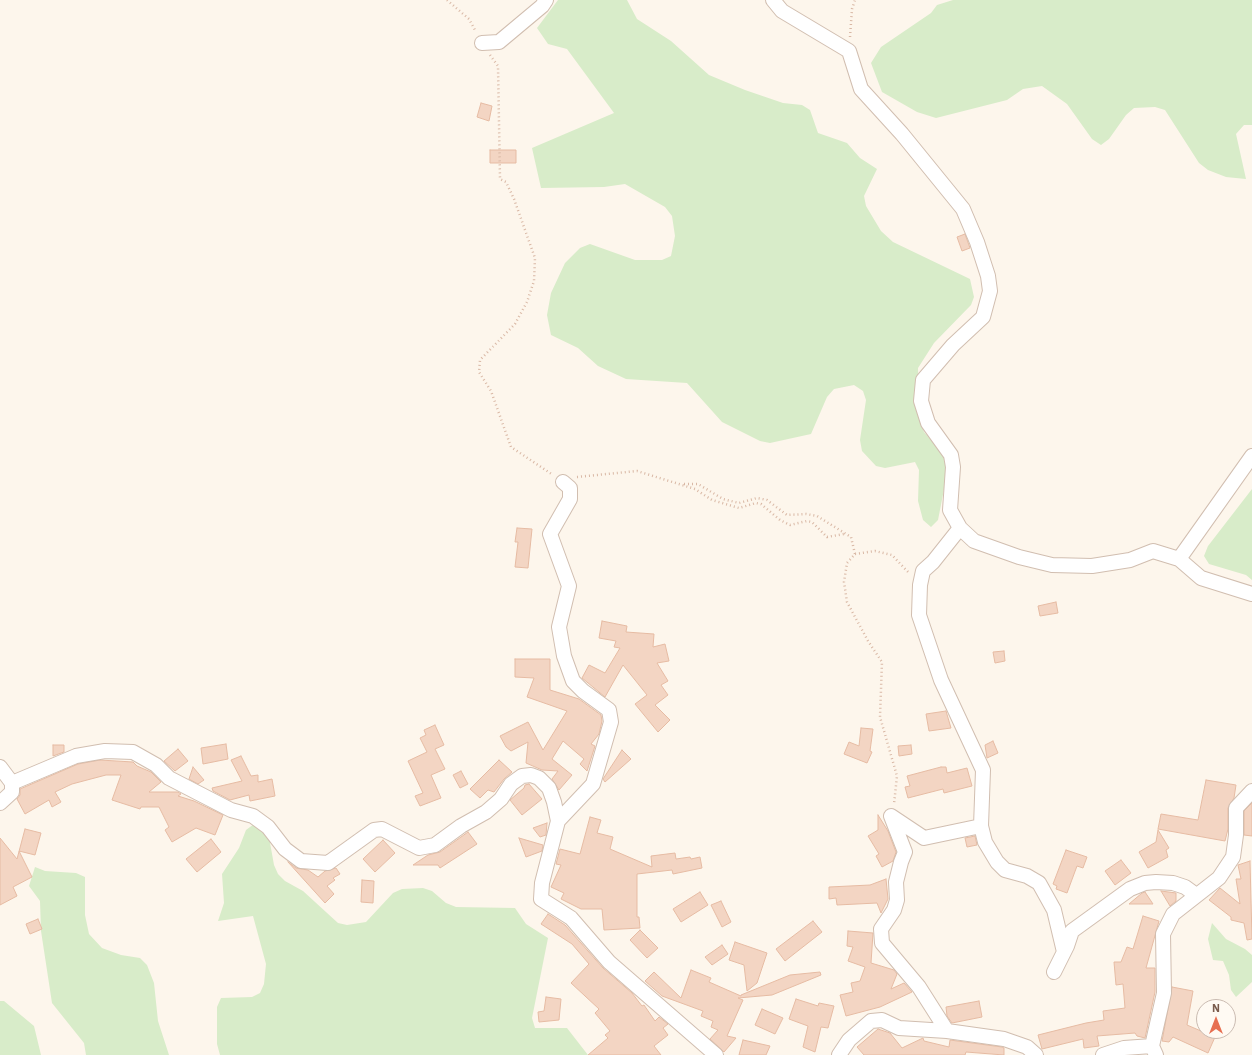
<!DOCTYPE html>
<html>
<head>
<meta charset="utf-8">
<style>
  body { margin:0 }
  #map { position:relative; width:1252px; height:1055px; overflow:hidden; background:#fdf6ec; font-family:"IBM Plex Sans",sans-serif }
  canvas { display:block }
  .north { position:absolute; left:1196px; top:999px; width:40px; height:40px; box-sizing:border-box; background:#fffaf3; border:1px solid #cabbb1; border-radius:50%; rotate:0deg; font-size:11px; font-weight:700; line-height:16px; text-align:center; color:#7a5c4d }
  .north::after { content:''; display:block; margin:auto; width:14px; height:18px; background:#e76f51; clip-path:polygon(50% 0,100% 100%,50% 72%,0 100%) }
</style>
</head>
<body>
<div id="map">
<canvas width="1252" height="1055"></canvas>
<div class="north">N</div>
</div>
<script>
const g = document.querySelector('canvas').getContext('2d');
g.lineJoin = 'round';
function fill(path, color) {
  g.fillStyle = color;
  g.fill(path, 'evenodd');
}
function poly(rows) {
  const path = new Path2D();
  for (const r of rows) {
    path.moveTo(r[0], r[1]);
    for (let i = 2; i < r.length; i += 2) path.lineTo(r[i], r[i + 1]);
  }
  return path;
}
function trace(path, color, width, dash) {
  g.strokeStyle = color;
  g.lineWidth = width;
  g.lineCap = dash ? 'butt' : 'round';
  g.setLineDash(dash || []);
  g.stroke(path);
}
fill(poly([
  [558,0,627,0,637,19,671,41,709,75,745,90,783,103,802,105,810,110,818,133,847,143,860,158,877,169,864,196,866,206,881,231,893,242,970,279,974,297,971,305,934,343,918,368,919,414,924,432,945,456,949,464,938,520,931,527,923,520,918,501,919,470,915,462,885,468,876,466,862,451,860,440,866,400,863,391,854,385,834,389,827,397,811,434,770,443,760,441,722,422,687,383,626,379,598,366,578,348,551,335,547,315,551,293,565,263,580,248,590,244,635,260,662,260,671,256,675,236,672,216,665,207,625,184,604,187,541,188,532,148,614,113,567,49,548,44,537,28],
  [953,0,1252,0,1252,125,1244,125,1236,134,1246,179,1226,177,1208,170,1199,163,1165,110,1155,107,1134,108,1126,115,1109,139,1101,145,1092,139,1067,104,1042,86,1023,89,1007,100,936,118,917,112,882,92,871,63,881,47,931,13,937,5],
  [1252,489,1252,580,1246,575,1209,564,1204,556,1208,546],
  [254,824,269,837,274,865,278,874,285,881,303,891,338,923,347,925,366,922,393,893,402,889,423,888,432,891,446,903,456,907,515,908,526,924,548,938,532,1018,535,1028,567,1028,588,1055,220,1055,217,1044,217,1007,221,998,252,997,260,993,264,984,266,964,253,916,218,921,224,903,222,874,239,848,246,830],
  [35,867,45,871,76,873,85,877,85,915,89,934,102,948,121,955,140,958,147,965,154,983,158,1021,169,1055,86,1055,84,1043,52,1003,41,931,40,901,29,886],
  [1212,923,1226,939,1245,949,1252,955,1252,982,1236,997,1231,990,1229,975,1223,961,1213,960,1208,939],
  [0,1001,4,1001,34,1026,41,1055,0,1055]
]), '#d8ecc9');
const building = poly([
  [481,103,492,106,489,121,477,117,481,103],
  [490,150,516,150,516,163,490,163,490,150],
  [965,234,970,248,962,251,957,237,965,234],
  [517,528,532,529,528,568,515,567,518,542,515,542,517,528],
  [1056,602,1058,613,1040,616,1038,606,1056,602],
  [602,621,627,626,626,632,654,634,653,647,665,644,669,661,657,663,668,681,661,685,668,695,655,705,670,720,658,732,635,704,647,695,623,665,605,697,582,678,589,665,605,673,620,648,614,647,616,641,599,638,602,621],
  [1004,651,1005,661,995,663,993,652,1004,651],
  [515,659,550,659,550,690,579,699,601,715,602,721,599,734,591,744,595,746,587,771,580,764,584,759,563,741,552,759,572,775,559,790,552,779,558,771,542,770,526,763,528,742,511,751,506,747,500,736,528,722,543,750,567,711,527,697,534,678,515,677,515,659],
  [946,711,951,728,929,731,926,714,946,711],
  [435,725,444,745,435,749,445,769,431,775,441,798,420,806,415,796,423,793,408,761,427,752,420,738,426,735,424,730,435,725],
  [861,728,873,729,870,751,872,752,867,763,844,754,849,742,859,746,861,728],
  [993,741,998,753,987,758,985,745,993,741],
  [226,744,228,759,203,764,201,748,226,744],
  [53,745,64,745,64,752,53,756,53,745],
  [911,745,912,754,899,756,898,746,911,745],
  [178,749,188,761,175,771,164,761,178,749],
  [622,750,631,759,605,782,603,779,622,750],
  [241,756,251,776,258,775,258,782,272,779,275,796,250,801,249,795,230,800,213,791,212,788,242,781,231,760,241,756],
  [100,760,133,762,137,766,151,772,161,782,149,792,178,792,181,794,178,796,194,801,223,815,215,835,196,828,172,842,165,830,169,827,159,807,141,807,140,809,112,800,121,775,106,775,72,784,55,792,61,802,52,807,49,800,25,814,17,799,20,795,20,789,78,764,100,760],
  [499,760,512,772,504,779,494,792,488,790,480,798,470,789,499,760],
  [193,767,204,780,198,784,189,779,193,767],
  [941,767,946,767,947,773,967,768,972,786,944,793,943,789,908,798,905,787,910,786,907,776,941,767],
  [461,771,468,784,460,788,453,775,461,771],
  [1206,780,1236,785,1234,798,1228,808,1228,829,1225,841,1158,829,1161,814,1198,820,1206,780],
  [529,784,542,799,522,815,510,800,524,788,525,785,529,784],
  [1252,803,1252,836,1244,835,1244,811,1252,803],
  [878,815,888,831,896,852,893,861,882,867,876,856,879,854,868,836,878,830,878,815],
  [590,817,601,820,597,833,613,837,610,849,652,867,651,856,675,853,676,859,690,857,691,859,700,857,702,868,673,874,672,870,637,874,637,917,639,917,640,928,604,930,602,909,581,909,561,899,564,893,551,887,561,865,556,864,560,849,580,854,590,817],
  [547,823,546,835,540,837,533,828,547,823],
  [25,829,41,833,35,855,19,851,32,877,13,887,17,896,0,905,0,838,17,859,25,829],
  [1158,830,1169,848,1166,850,1168,857,1148,868,1139,852,1156,842,1158,830],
  [468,832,477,844,440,868,438,865,413,865,428,855,440,852,468,832],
  [975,836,977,845,967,847,965,838,975,836],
  [519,838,543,845,542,851,526,857,519,838],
  [211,839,221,852,197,872,186,859,211,839],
  [383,840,395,853,375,872,363,859,383,840],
  [1066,850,1087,857,1083,868,1077,866,1067,893,1056,889,1057,886,1053,884,1066,850],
  [1121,860,1131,873,1115,885,1105,871,1121,860],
  [1250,861,1252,939,1247,940,1244,923,1231,920,1231,917,1209,900,1220,888,1240,904,1236,879,1241,879,1238,865,1250,861],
  [288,862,296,868,308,870,318,877,325,871,336,868,340,874,333,878,335,880,327,886,334,894,325,903,288,862],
  [886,879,888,899,881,913,877,903,837,905,836,898,829,899,829,887,870,885,886,879],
  [362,880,374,881,373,903,361,902,362,880],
  [1161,891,1176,893,1176,901,1170,906,1161,891],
  [700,892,708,905,681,922,673,909,700,892],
  [1145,892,1153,904,1129,904,1142,893,1145,892],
  [721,901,731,922,722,927,711,905,721,901],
  [548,914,565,925,603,968,632,993,642,1006,644,1005,655,1021,659,1017,668,1024,663,1028,668,1035,654,1046,661,1055,588,1055,608,1038,605,1035,610,1031,595,1013,599,1009,571,983,589,964,572,944,541,924,548,914],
  [1143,916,1159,921,1146,968,1155,968,1155,992,1145,1038,1137,1036,1135,1033,1097,1036,1099,1046,1084,1048,1083,1039,1042,1049,1038,1035,1086,1023,1104,1020,1103,1011,1125,1008,1123,984,1116,985,1114,962,1121,962,1127,947,1133,949,1143,916],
  [38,919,42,929,30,934,26,924,38,919],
  [813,921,822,932,785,961,776,949,813,921],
  [640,930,658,948,647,958,630,940,640,930],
  [848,931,873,933,871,963,894,970,897,974,891,989,904,983,912,992,880,1007,846,1016,840,995,853,992,851,983,860,981,865,967,848,961,853,947,847,946,848,931],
  [735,942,767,953,757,983,747,991,744,965,729,960,735,942],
  [722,945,728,954,712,965,705,957,722,945],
  [691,970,711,978,709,982,741,996,741,995,790,975,820,972,821,975,772,995,738,998,743,1000,727,1036,736,1038,724,1052,710,1039,718,1030,711,1027,713,1021,701,1016,703,1011,662,996,645,981,654,972,681,998,691,970],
  [1172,987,1193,991,1187,1025,1215,1037,1208,1053,1173,1037,1169,1042,1162,1041,1172,987],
  [546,997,561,999,559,1020,539,1022,538,1012,544,1011,546,997],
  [796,999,818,1006,819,1003,834,1006,828,1028,821,1027,815,1052,803,1047,808,1026,789,1019,796,999],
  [979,1001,982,1017,952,1023,947,1016,946,1007,979,1001],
  [762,1009,783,1018,775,1034,755,1025,762,1009],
  [878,1029,890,1033,902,1048,923,1038,924,1041,949,1047,950,1040,1002,1047,1004,1048,1004,1055,966,1052,965,1055,864,1055,857,1047,878,1029],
  [743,1040,770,1046,766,1055,739,1055,743,1040]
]);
fill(building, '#f3d5c3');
trace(building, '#e6bba3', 1);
const minor = poly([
  [773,0,782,11,849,51,861,89,902,134,963,209,977,242,988,276,990,291,983,317,953,345,923,380,921,401,928,423,951,455,953,467,950,510,960,528,974,541,1019,557,1052,565,1092,566,1130,560,1153,551,1179,559,1201,578,1252,594],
  [482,43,499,42,542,6,546,0],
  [1179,559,1252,456],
  [0,767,12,783,12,792,0,803],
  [12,783,76,756,105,751,133,752,156,765,169,778,231,810,253,816,268,827,285,849,301,861,328,863,374,830,382,829,419,848,435,845,461,826,486,812,501,799,511,784,522,776,531,775,539,778,549,788,554,802,558,821,542,883,541,899,571,918,609,962,716,1055],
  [558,821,593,784,611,722,609,710,583,691,573,681,564,656,559,627,569,586,550,534,570,499,570,488,563,482],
  [981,826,985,842,997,862,1005,870,1027,876,1039,883,1054,910,1064,952],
  [1054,972,1067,946,1072,931,1130,889,1145,883,1156,882,1173,883,1185,887,1196,895],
  [947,1031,919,987,882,943,881,929,894,910,897,900,896,882,901,862,905,852,891,816,924,838,981,826,983,770,941,680,919,615,920,585,923,571,933,562,960,528],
  [839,1055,849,1040,871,1021,882,1020,899,1028,947,1031,1004,1039,1027,1047,1036,1055],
  [1103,1055,1124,1048,1152,1046],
  [1156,1055,1152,1046,1164,993,1163,934,1173,914,1219,878,1233,857,1236,835,1236,808,1252,791]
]);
trace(minor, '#d1beb0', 16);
trace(poly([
  [447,0,469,19,476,32],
  [850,37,852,9,855,0],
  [490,55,498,66,500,179,506,182,514,199,535,258,534,281,527,302,515,324,480,360,479,372,491,391,511,447,553,475],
  [577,477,637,471,695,489,712,500,739,508,756,503,761,504,780,520,790,525,807,521,812,522,827,537,844,534],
  [684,484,698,484,723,499,739,503,757,498,767,500,787,515,806,514,817,516,851,537,855,554,847,563,844,582,847,602,868,641,882,662,880,717,897,776,894,804],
  [855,554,875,551,892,555,909,573]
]), '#d9b8a5', 2.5, [1, 3]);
trace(minor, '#fff', 14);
</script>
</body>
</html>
